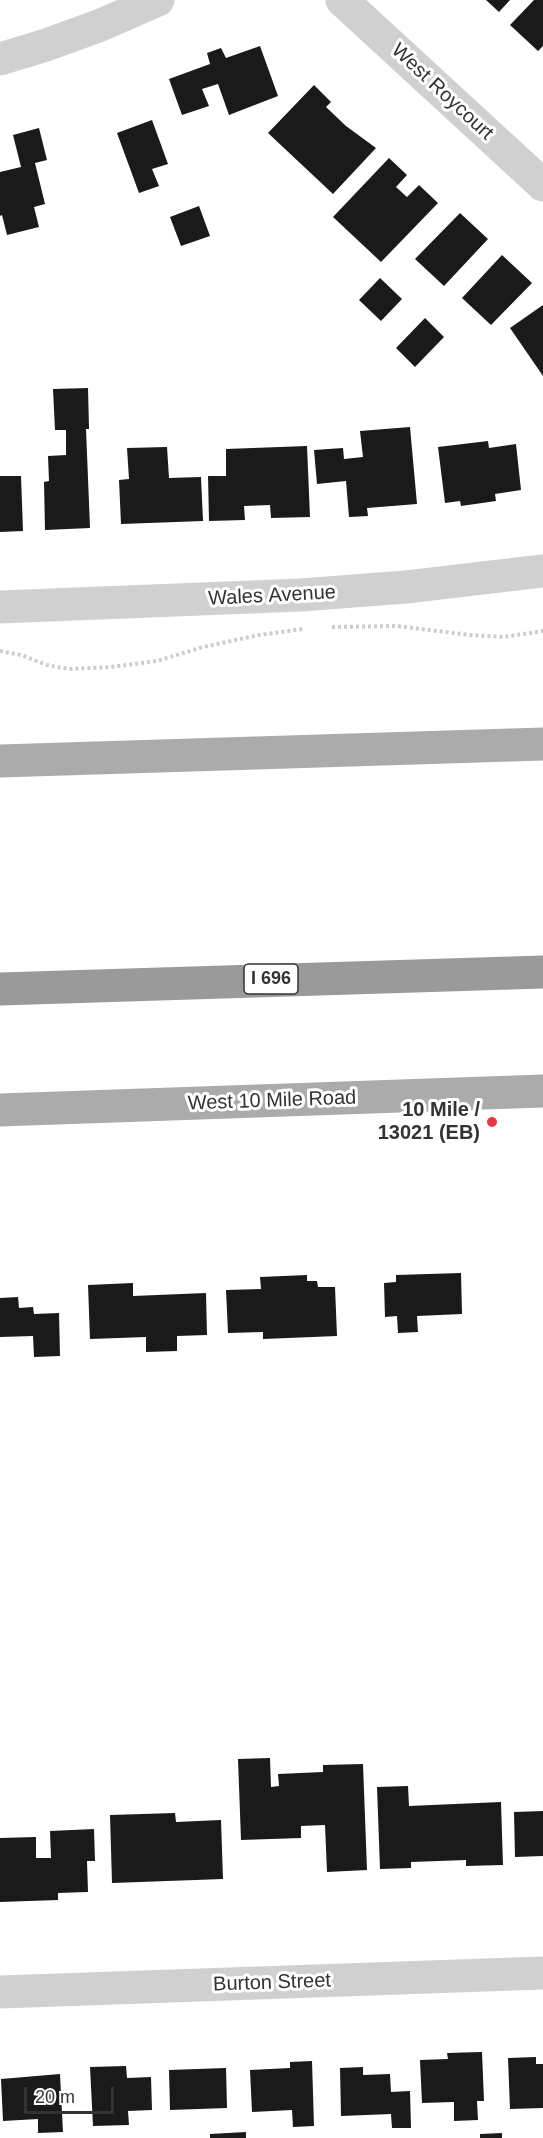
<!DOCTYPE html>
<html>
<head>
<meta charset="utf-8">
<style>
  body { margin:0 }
  #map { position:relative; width:543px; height:2138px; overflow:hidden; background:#fff; font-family:Arial,sans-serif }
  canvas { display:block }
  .scale { position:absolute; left:24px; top:2087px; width:90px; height:27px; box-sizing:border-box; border:3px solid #333; border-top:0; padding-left:8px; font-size:18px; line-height:21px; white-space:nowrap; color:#333; -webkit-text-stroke:4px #fff; paint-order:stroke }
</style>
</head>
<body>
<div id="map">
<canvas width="543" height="2138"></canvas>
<div class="scale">20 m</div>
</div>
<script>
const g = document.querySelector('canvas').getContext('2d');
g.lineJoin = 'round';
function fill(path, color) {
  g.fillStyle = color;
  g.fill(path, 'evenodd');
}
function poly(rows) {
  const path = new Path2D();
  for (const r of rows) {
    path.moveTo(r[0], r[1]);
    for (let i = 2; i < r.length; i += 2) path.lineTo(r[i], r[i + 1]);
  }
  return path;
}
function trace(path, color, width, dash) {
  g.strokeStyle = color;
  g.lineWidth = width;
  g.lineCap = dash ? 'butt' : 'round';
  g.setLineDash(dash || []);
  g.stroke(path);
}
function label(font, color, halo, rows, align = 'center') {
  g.font = font + ' Arial,sans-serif';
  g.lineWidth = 6;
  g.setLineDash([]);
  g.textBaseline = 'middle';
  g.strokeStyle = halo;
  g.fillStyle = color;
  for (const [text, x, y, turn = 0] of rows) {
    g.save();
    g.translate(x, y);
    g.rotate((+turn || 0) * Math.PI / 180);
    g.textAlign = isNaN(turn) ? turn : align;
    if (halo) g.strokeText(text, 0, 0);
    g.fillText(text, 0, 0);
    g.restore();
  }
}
fill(poly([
  [486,0,510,0,499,12],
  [534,0,543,0,543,46,538,51,510,25],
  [260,46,278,96,229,115,218,84,202,89,209,106,182,115,169,79,210,64,207,53,221,48,226,58],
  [314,85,331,102,326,107,346,126,376,148,333,194,268,133],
  [152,120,168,164,152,169,159,186,139,193,117,133],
  [39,128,47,160,35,163,45,204,34,207,39,227,7,235,2,215,0,216,0,172,21,167,13,135],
  [389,158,407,175,396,187,407,197,419,185,438,203,381,262,333,217],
  [199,206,210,236,181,246,170,217],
  [460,213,488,239,444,286,415,259],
  [502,255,532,283,491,325,462,298],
  [380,278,402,299,381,321,359,300],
  [543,305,543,376,510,328],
  [425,318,444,337,415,367,396,348],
  [88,388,89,429,86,429,90,528,45,530,44,482,49,481,48,456,66,455,66,430,55,430,53,389],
  [410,427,417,504,367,508,368,516,349,517,346,481,317,484,314,450,343,448,344,459,363,457,360,431],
  [488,441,489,448,516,444,521,490,495,494,496,501,461,506,460,501,445,503,438,447],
  [307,446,310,517,271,518,270,505,244,506,245,520,209,521,208,476,226,476,226,449],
  [167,447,169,478,201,477,203,521,121,524,119,480,129,479,127,448],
  [0,476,21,476,23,531,0,532],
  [461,1273,462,1314,417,1316,418,1332,398,1333,397,1316,385,1317,384,1283,396,1282,396,1275],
  [307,1275,307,1281,317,1281,318,1287,335,1287,337,1336,263,1339,263,1332,228,1333,226,1290,261,1289,260,1277],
  [133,1283,133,1296,206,1293,207,1335,177,1336,177,1351,146,1352,146,1337,90,1339,88,1285],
  [18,1297,19,1308,33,1307,34,1314,59,1313,60,1356,34,1357,33,1336,0,1337,0,1298],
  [270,1758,271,1787,279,1786,278,1774,323,1772,323,1765,363,1764,367,1870,327,1872,325,1825,301,1826,301,1838,241,1840,238,1759],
  [408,1786,409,1806,501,1802,503,1865,466,1866,466,1860,411,1862,411,1868,380,1869,377,1787],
  [543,1811,543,1856,515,1857,514,1812],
  [175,1813,176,1822,221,1820,223,1879,112,1883,110,1815],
  [94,1829,95,1861,87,1861,88,1892,58,1893,58,1900,0,1902,0,1838,36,1837,36,1858,51,1858,50,1831],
  [482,2052,484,2101,477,2101,478,2120,454,2121,454,2102,422,2103,420,2060,448,2059,447,2053],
  [536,2057,536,2064,543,2064,543,2108,510,2109,508,2058],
  [312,2061,314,2126,293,2127,292,2110,252,2112,250,2070,290,2068,290,2062],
  [126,2066,127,2078,151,2077,152,2110,128,2111,129,2125,93,2126,90,2067],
  [363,2067,363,2075,390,2074,391,2092,410,2091,411,2128,392,2128,391,2114,341,2116,340,2068],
  [226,2068,227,2108,170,2110,169,2070],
  [60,2074,63,2132,38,2133,38,2119,3,2121,1,2079],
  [246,2132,246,2138,210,2138,210,2134],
  [502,2133,502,2138,480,2138,480,2134]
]), '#1a1a1a');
trace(poly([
  [332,627,397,626,470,635,504,637,543,631],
  [0,651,21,655,47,665,69,669,111,667,157,661,203,647,259,635,303,629]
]), '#cdcdcd', 4, [3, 3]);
trace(poly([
  [342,0,543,185],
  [0,59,46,45,101,25,158,0],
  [0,607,301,595,406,587,543,571],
  [0,1992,543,1973]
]), '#d0d0d0', 33);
trace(poly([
  [0,761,543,744],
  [0,1110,543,1091]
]), '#ababab', 33);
trace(poly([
  [0,989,543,972]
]), '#9a9a9a', 33);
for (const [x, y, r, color] of [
  [492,1122,6,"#e63946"]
]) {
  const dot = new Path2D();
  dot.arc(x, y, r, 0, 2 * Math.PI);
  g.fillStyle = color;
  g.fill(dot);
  trace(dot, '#fff', 2);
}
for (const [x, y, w] of [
  [271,979,54]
]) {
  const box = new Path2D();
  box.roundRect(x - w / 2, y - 15, w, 30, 4.5);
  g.fillStyle = '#fff';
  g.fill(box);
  trace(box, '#333', 1.5);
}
label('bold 18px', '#333', null, [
  ["I 696",271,979]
]);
label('20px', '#333', '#fff', [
  ["West Roycourt",442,92,43],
  ["Wales Avenue",272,596,-3],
  ["West 10 Mile Road",272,1101,-2],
  ["Burton Street",272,1983,-2]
]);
label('bold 20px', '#333', '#fff', [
  ["10 Mile /",480,1110],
  ["13021 (EB)",480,1133]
], 'right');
</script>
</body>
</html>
